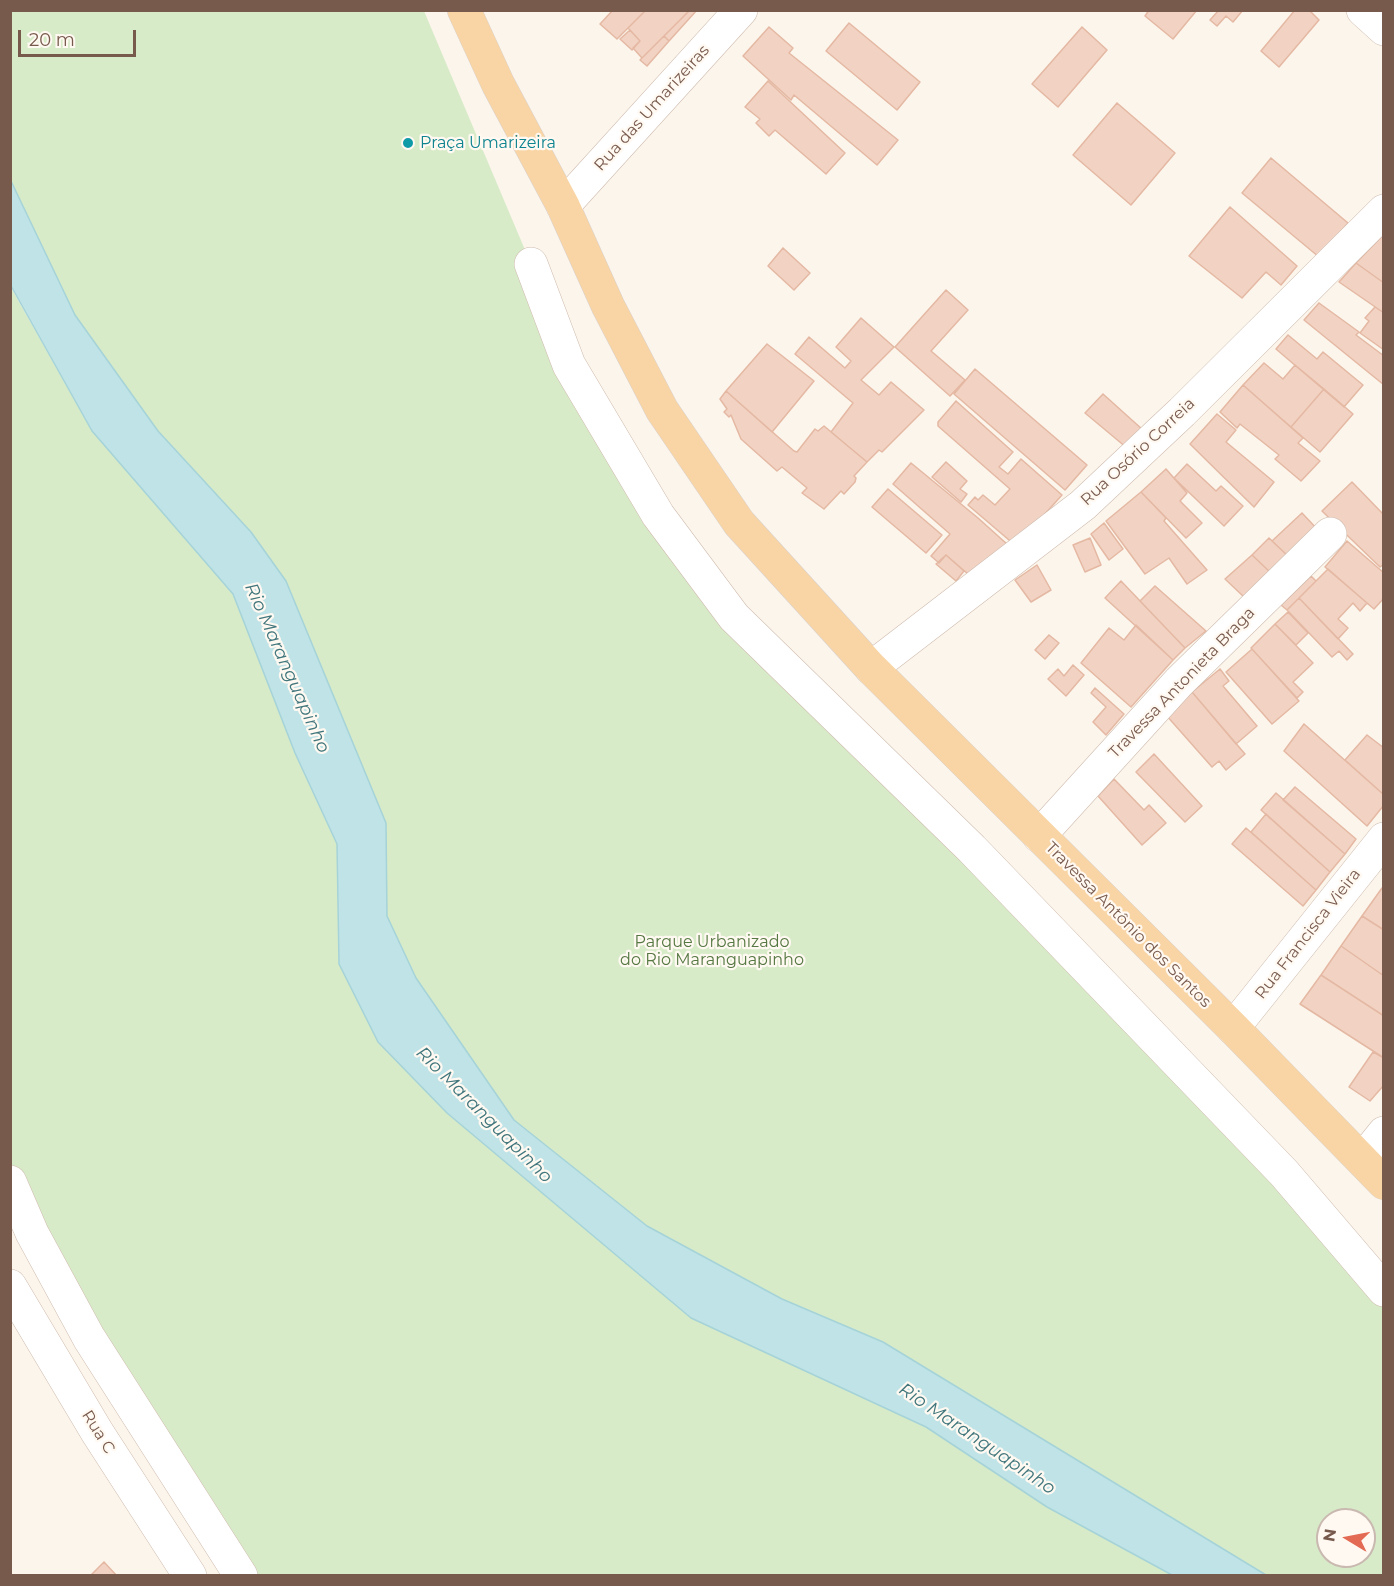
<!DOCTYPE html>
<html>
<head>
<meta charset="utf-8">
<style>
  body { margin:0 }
  #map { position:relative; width:1394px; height:1586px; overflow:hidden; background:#fcf5eb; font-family:Montserrat,sans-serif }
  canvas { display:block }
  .frame { position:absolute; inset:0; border:12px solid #785a4d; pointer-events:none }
  .north { position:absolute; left:1316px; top:1508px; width:60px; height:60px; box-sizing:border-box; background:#fff9f2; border:2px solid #c9b9b0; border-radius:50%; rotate:280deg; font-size:16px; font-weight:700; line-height:24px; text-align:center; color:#785a4d }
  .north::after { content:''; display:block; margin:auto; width:21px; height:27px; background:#e36b53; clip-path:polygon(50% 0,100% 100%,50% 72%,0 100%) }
  .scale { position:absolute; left:18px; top:30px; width:118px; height:27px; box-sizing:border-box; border:3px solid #785a4d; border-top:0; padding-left:8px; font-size:18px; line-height:21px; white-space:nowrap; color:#785a4d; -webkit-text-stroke:4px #fff9f2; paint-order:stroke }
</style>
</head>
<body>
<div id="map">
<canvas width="1394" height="1586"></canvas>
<div class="frame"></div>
<div class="north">N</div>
<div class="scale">20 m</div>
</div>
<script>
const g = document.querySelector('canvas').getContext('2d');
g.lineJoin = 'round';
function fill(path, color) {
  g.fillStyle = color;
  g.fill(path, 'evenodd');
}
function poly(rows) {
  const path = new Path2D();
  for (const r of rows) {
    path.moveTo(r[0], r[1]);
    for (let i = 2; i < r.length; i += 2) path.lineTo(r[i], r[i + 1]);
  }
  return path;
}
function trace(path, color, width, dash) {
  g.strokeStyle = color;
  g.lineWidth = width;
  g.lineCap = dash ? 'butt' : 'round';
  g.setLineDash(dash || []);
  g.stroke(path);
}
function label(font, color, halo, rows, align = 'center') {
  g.font = font + ' Montserrat,sans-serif';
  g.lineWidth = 4.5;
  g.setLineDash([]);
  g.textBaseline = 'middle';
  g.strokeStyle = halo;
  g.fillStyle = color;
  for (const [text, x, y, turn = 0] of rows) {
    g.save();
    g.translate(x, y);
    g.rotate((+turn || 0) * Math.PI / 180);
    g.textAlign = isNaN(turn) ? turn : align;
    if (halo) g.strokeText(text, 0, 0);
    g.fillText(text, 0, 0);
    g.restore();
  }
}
fill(poly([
  [11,11,424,11,531,264,658,515,1383,1290,1383,1575,1266,1575,883,1342,782,1299,647,1226,514,1120,416,978,387,916,386,823,286,581,251,532,158,431,75,315,11,181],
  [1328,1520,1364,1520,1364,1556,1328,1556],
  [10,286,92,431,233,594,295,753,337,844,339,964,447,1113,691,1318,926,1427,1047,1507,1172,1575,241,1575,11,1182]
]), '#d8ebc9');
const water = poly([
  [11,181,75,315,158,431,251,532,286,581,386,823,387,916,416,978,514,1120,647,1226,782,1299,883,1342,1266,1575,1172,1575,1047,1507,926,1427,691,1318,447,1113,378,1042,339,964,337,844,295,753,233,594,92,431,11,286,11,181]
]);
fill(water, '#bfe3e7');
trace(water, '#a5d3d8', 1.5);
const building = poly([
  [613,10,646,10,617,39,600,24,613,10],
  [646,10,690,10,642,58,633,48,640,41,628,28,646,10],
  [690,10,697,10,669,41,664,36,690,10],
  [1149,10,1197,10,1173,39,1145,16,1149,10],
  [1219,10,1243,10,1233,22,1226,16,1217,26,1210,20,1219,10],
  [1295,10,1309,10,1319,20,1279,67,1261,51,1295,10],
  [849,23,920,82,897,110,826,51,849,23],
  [769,27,793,48,789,53,898,140,877,165,794,95,791,100,743,56,769,27],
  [1082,27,1107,50,1058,107,1032,84,1082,27],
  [630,30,640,41,632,50,620,39,630,30],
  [664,36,669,41,647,66,640,60,664,36],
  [768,81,845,153,826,174,775,130,769,136,756,123,760,119,745,107,768,81],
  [1117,103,1175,153,1131,205,1073,155,1117,103],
  [1271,158,1348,223,1319,257,1242,193,1271,158],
  [1230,207,1297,266,1281,285,1266,272,1242,298,1189,256,1230,207],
  [1382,236,1384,238,1384,283,1356,263,1382,236],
  [783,248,810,273,794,290,768,266,783,248],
  [1356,263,1384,283,1384,313,1339,282,1356,263],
  [946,290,968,310,931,351,965,380,950,396,895,347,946,290],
  [1319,303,1359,332,1356,335,1384,356,1384,385,1304,320,1319,303],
  [1375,307,1384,313,1384,350,1360,333,1369,321,1365,318,1375,307],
  [861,318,894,347,861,380,879,395,891,382,924,410,882,452,879,450,867,462,831,432,853,403,795,354,809,337,845,368,851,361,836,347,861,318],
  [1288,335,1317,359,1323,352,1363,385,1344,407,1276,349,1288,335],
  [767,344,814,381,772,432,726,391,767,344],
  [1264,363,1283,379,1295,365,1324,389,1291,427,1243,385,1264,363],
  [975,369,1087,465,1065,490,954,394,975,369],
  [1243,385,1303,438,1298,443,1320,461,1301,481,1275,459,1279,455,1240,424,1237,428,1220,412,1243,385],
  [1324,389,1353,414,1320,452,1291,427,1324,389],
  [726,391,794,451,797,452,815,429,818,431,824,426,867,462,854,476,856,478,855,482,844,494,841,491,824,509,802,493,807,488,782,467,777,471,741,439,731,415,729,417,724,412,727,409,720,399,726,391],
  [1103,394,1143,430,1127,448,1085,413,1103,394],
  [956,401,1013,452,999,467,1008,474,1021,459,1062,495,1016,546,968,505,975,497,978,500,983,495,995,505,1010,489,938,426,938,422,956,401],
  [1217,414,1236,430,1226,442,1274,482,1254,507,1190,444,1217,414],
  [946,462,967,481,960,489,967,494,961,502,932,477,946,462],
  [911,463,978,518,1008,545,968,574,946,555,939,563,931,556,950,534,893,484,911,463],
  [1187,464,1216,491,1221,486,1243,506,1224,526,1174,478,1187,464],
  [1166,469,1187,493,1180,501,1202,523,1186,538,1141,492,1166,469],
  [1352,482,1384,515,1384,564,1380,567,1322,511,1352,482],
  [888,489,942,535,926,553,872,507,888,489],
  [1141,492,1166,518,1164,521,1207,570,1187,584,1169,558,1145,574,1106,521,1141,492],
  [1302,513,1319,531,1289,557,1272,541,1302,513],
  [1104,523,1123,549,1109,560,1091,534,1104,523],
  [1090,538,1101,565,1085,572,1073,545,1090,538],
  [1269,538,1289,557,1271,573,1252,555,1269,538],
  [1347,541,1384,573,1384,598,1374,609,1325,567,1347,541],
  [946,555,964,571,956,581,936,564,946,555],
  [1252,555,1271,573,1244,597,1225,579,1252,555],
  [1037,565,1051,590,1031,602,1015,580,1037,565],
  [1328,569,1367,603,1360,611,1353,603,1338,619,1348,628,1338,639,1299,598,1328,569],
  [1311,576,1316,581,1287,610,1281,605,1311,576],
  [1121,581,1185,648,1173,660,1105,598,1121,581],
  [1155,586,1206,631,1185,648,1140,601,1155,586],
  [1299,598,1353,654,1347,660,1339,651,1332,657,1287,610,1299,598],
  [1288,612,1308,633,1296,645,1275,624,1288,612],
  [1275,624,1313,663,1293,682,1303,692,1297,698,1251,648,1275,624],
  [1136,625,1173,660,1131,707,1081,663,1109,628,1124,640,1136,625],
  [1049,635,1059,643,1045,659,1035,650,1049,635],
  [1252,649,1299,701,1272,724,1226,672,1252,649],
  [1073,665,1084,675,1066,696,1048,679,1058,669,1064,676,1073,665],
  [1220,669,1229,681,1223,686,1257,726,1236,744,1192,692,1220,669],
  [1095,688,1124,714,1106,735,1093,722,1106,707,1091,693,1095,688],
  [1192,692,1245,754,1226,770,1219,761,1212,767,1166,715,1192,692],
  [1304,724,1384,795,1384,805,1367,826,1284,751,1304,724],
  [1367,735,1384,748,1383,794,1345,760,1367,735],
  [1154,754,1202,806,1185,822,1136,772,1154,754],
  [1114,779,1144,810,1149,805,1166,823,1142,845,1098,796,1114,779],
  [1295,787,1356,839,1345,854,1283,800,1295,787],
  [1276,793,1345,854,1330,872,1261,810,1276,793],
  [1266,814,1330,872,1316,890,1251,832,1266,814],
  [1246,828,1316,890,1303,906,1232,844,1246,828],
  [1382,888,1384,889,1384,930,1362,916,1382,888],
  [1362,916,1384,930,1384,976,1341,946,1362,916],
  [1341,946,1384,976,1384,1016,1321,975,1341,946],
  [1321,975,1384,1016,1384,1058,1300,1004,1321,975],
  [1373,1052,1384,1058,1384,1085,1370,1101,1349,1087,1373,1052],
  [104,1562,117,1576,90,1576,104,1562]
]);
fill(building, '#f2d3c3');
trace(building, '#e4b8a3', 1.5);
const minor = poly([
  [1363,10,1384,29],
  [563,206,741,10],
  [531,264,569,365,658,515,734,617,972,849,1284,1173,1384,1290],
  [871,668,1083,505,1182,412,1384,211],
  [1039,836,1179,682,1330,534],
  [1233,1028,1384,839],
  [1363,1159,1384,1133],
  [10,1182,32,1233,89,1338,241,1576],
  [10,1286,97,1432,190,1576]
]);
const major = poly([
  [464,10,498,84,563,206,608,306,662,410,739,523,871,668,1233,1028,1384,1183]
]);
trace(minor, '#cfbcaf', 34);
trace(major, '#d9d1cd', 34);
trace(minor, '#fff', 33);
trace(major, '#f9d5a5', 33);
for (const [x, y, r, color] of [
  [408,143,6,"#0f9aa8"]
]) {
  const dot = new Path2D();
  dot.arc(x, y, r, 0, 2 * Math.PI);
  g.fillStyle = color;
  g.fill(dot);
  trace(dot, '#fff9f2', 2);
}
label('16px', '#785a4d', '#fff9f2', [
  ["Rua das Umarizeiras",652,108,-48],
  ["Rua Osório Correia",1138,452,-43],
  ["Travessa Antonieta Braga",1182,683,-46],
  ["Travessa Antônio dos Santos",1128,925,45],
  ["Rua Francisca Vieira",1308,934,-52],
  ["Rua C",98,1432,58]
]);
label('16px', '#0d838f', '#fff9f2', [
  ["Praça Umarizeira",420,143]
], 'left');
label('16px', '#557842', '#fff9f2', [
  ["Parque Urbanizado",712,942],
  ["do Rio Maranguapinho",712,960]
]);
label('italic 18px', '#40767c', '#fff9f2', [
  ["Rio Maranguapinho",287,668,66],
  ["Rio Maranguapinho",484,1115,45],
  ["Rio Maranguapinho",977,1439,34]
]);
</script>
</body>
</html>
